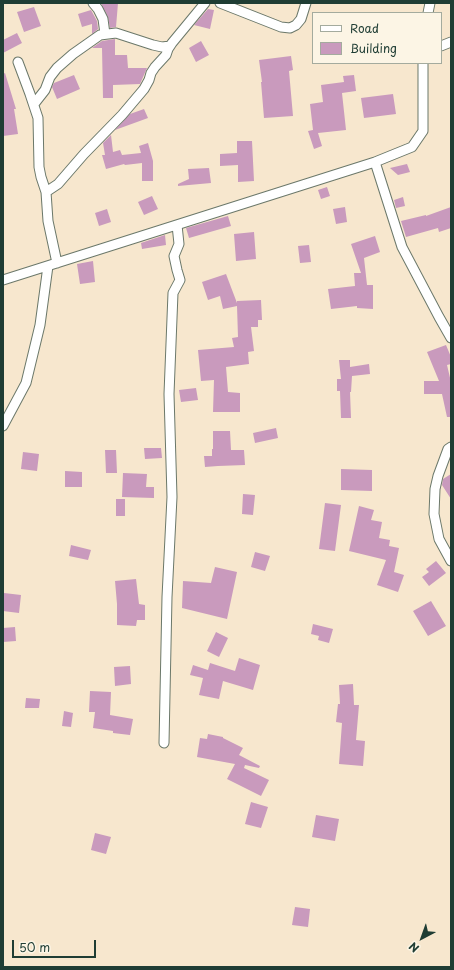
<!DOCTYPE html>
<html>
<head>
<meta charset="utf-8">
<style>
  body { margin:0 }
  #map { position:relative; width:454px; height:970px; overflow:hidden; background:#f7e7ce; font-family:"Playpen Sans",sans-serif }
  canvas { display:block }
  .frame { position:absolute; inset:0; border:4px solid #1f3d34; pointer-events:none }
  .legend { position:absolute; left:312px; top:12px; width:130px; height:52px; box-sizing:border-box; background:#fcf5e5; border:1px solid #a4ab9e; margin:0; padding:5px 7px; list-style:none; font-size:12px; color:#1f3d34 }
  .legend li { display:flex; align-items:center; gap:8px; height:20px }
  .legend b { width:20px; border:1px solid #a4ab9e }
  .north { position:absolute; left:402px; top:918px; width:40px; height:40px; -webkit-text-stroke:3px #fcf5e5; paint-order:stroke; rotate:221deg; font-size:11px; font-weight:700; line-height:16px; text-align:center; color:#1f3d34 }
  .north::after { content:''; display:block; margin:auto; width:14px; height:18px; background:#1f3d34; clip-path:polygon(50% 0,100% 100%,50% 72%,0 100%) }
  .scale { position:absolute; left:12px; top:940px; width:84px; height:18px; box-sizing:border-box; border:2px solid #1f3d34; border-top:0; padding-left:5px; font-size:12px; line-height:14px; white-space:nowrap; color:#1f3d34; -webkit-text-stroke:3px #fcf5e5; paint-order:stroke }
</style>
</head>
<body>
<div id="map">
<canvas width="454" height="970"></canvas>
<div class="frame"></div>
<ul class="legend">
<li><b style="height:5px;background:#fff"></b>Road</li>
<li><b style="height:11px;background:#c99abd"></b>Building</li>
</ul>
<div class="north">N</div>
<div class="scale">50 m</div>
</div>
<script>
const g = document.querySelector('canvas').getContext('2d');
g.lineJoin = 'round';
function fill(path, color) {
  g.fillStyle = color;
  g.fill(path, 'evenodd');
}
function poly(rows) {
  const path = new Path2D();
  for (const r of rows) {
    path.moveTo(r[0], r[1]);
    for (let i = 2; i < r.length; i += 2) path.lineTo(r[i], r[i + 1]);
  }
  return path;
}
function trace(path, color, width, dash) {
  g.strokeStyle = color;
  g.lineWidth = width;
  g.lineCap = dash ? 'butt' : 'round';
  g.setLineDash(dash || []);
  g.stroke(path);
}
fill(poly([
  [101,3,118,3,116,27,110,28,108,17],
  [34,7,41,26,24,32,17,12],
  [208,9,214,10,210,29,194,25],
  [91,10,97,21,98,29,92,34,92,24,82,27,78,14],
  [17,33,22,43,3,53,3,40],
  [115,39,115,55,127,55,128,68,147,68,140,84,113,85,113,98,103,98,102,48,92,48,102,41],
  [201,41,209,55,196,62,189,48],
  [291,56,293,70,289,71,293,116,264,118,261,82,262,82,259,60],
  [5,73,16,109,14,109,18,134,3,136,3,74],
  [74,75,80,89,57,99,52,87,54,83],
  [354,75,356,91,342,93,346,130,318,133,322,146,314,149,308,131,313,130,310,104,323,102,321,85,344,82,343,76],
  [393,94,396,114,364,118,361,98],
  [144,109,148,118,115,130,130,114],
  [111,135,113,152,120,150,122,155,141,153,139,146,148,143,153,161,153,181,142,181,142,163,125,165,124,164,106,169,102,155,105,155,103,143],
  [237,141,252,141,254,181,238,182,238,165,220,166,220,154,237,153],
  [407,164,410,172,398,175,390,168],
  [209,168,211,183,178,186,178,184,189,179,188,169],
  [327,187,330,196,321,199,318,190],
  [152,196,158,209,144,215,138,202],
  [403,197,405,206,396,208,394,200],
  [345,207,347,222,336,224,333,209],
  [451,207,451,228,439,232,438,228,406,237,401,221,426,215,426,216],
  [107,209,111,222,99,226,95,213],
  [228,216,231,226,189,238,186,228],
  [254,232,256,259,236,261,234,234],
  [165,235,166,245,142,249,141,243],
  [375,236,380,252,364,258,367,285,373,285,373,309,357,308,357,306,331,309,328,289,355,286,354,273,361,273,351,244],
  [309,245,311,262,300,263,298,246],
  [93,261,95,282,80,284,77,264],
  [226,274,237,303,237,301,261,300,262,320,258,320,258,327,251,327,254,351,248,352,249,364,226,367,228,392,240,393,240,412,213,412,214,380,201,381,198,350,234,347,232,338,238,337,237,306,223,309,220,296,208,300,202,282],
  [446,345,451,357,451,364,447,365,451,382,451,417,447,417,442,394,424,394,424,381,439,381,427,352],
  [339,360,350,360,350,367,369,364,370,374,352,376,351,392,350,392,351,418,341,418,340,391,337,391,337,379,341,379],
  [196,388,198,400,181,402,179,390],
  [276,428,278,438,255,443,253,433],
  [213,431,230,431,231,450,244,450,245,465,218,466,205,467,204,456,212,456,212,449,213,449],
  [144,448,161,448,162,458,145,459],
  [105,450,116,450,117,473,106,473],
  [23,452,39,454,37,471,21,469],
  [341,469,372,470,372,491,341,490],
  [65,471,82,472,82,487,65,487],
  [123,473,147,474,146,487,154,487,154,498,122,497],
  [451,474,451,499,442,485,443,479],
  [243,494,255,495,253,515,242,514],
  [116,499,125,499,125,516,116,516],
  [325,503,341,505,335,551,319,549],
  [359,506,374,510,371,520,382,522,379,538,390,540,389,546,399,548,394,572,404,575,398,592,377,585,386,560,349,551],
  [71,545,91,550,88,560,69,556],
  [255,552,270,556,265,571,251,567],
  [436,561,446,573,429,586,422,577,429,572,426,569],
  [215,567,237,572,227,619,182,608,183,581,211,583],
  [136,579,139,604,145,605,145,620,137,620,136,626,117,625,117,604,115,581],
  [4,593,21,595,19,613,3,611],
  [431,601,446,626,428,636,413,611],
  [313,624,333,629,329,643,318,640,319,636,311,634],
  [15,627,16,641,3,642,3,628],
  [216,632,228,638,219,657,207,651],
  [239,658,260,665,253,690,223,681,219,699,199,695,203,678,190,675,193,665,208,670,210,663,235,671],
  [130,666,131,684,115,686,114,667],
  [353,684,354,705,359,705,356,740,365,741,363,766,339,764,342,723,336,722,338,704,340,704,339,685],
  [90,691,111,692,110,715,133,719,130,735,113,733,113,731,93,728,95,712,89,712],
  [26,698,40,699,39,708,25,708],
  [64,711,73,713,71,727,62,726],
  [208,734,223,737,223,738,243,748,239,755,260,766,259,768,245,765,244,768,269,780,261,796,227,779,235,764,197,757,200,738,207,739],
  [251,802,268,807,261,828,245,824],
  [316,815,339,819,335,841,312,837],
  [95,833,111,837,106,854,91,850],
  [295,907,310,909,308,927,292,925]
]), '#c99abd');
const minor = poly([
  [93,3,98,9,103,19,105,34],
  [220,3,281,27,290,28,296,25,301,19,306,3],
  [428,13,430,3],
  [441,46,451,42],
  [18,62,30,94,38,118,39,167,41,177,46,192,48,221,57,263],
  [34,104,45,90,50,77,57,68,73,54,100,35,116,33,153,45,162,47,170,46],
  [375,162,402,247,439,317,451,338],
  [46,192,58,184,84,154,122,115,144,89,149,80,151,73,155,67,166,55,168,49,172,43,205,3],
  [3,280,375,162,412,147,423,131,423,63],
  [3,426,26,383,40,325,48,266],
  [451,447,448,449,438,476,435,489,434,514,439,539,451,561],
  [164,743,167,597,172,497,169,394,173,293,180,280,177,270,174,256,179,244,177,225]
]);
trace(minor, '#6b786a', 11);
trace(minor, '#fff', 9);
</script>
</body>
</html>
